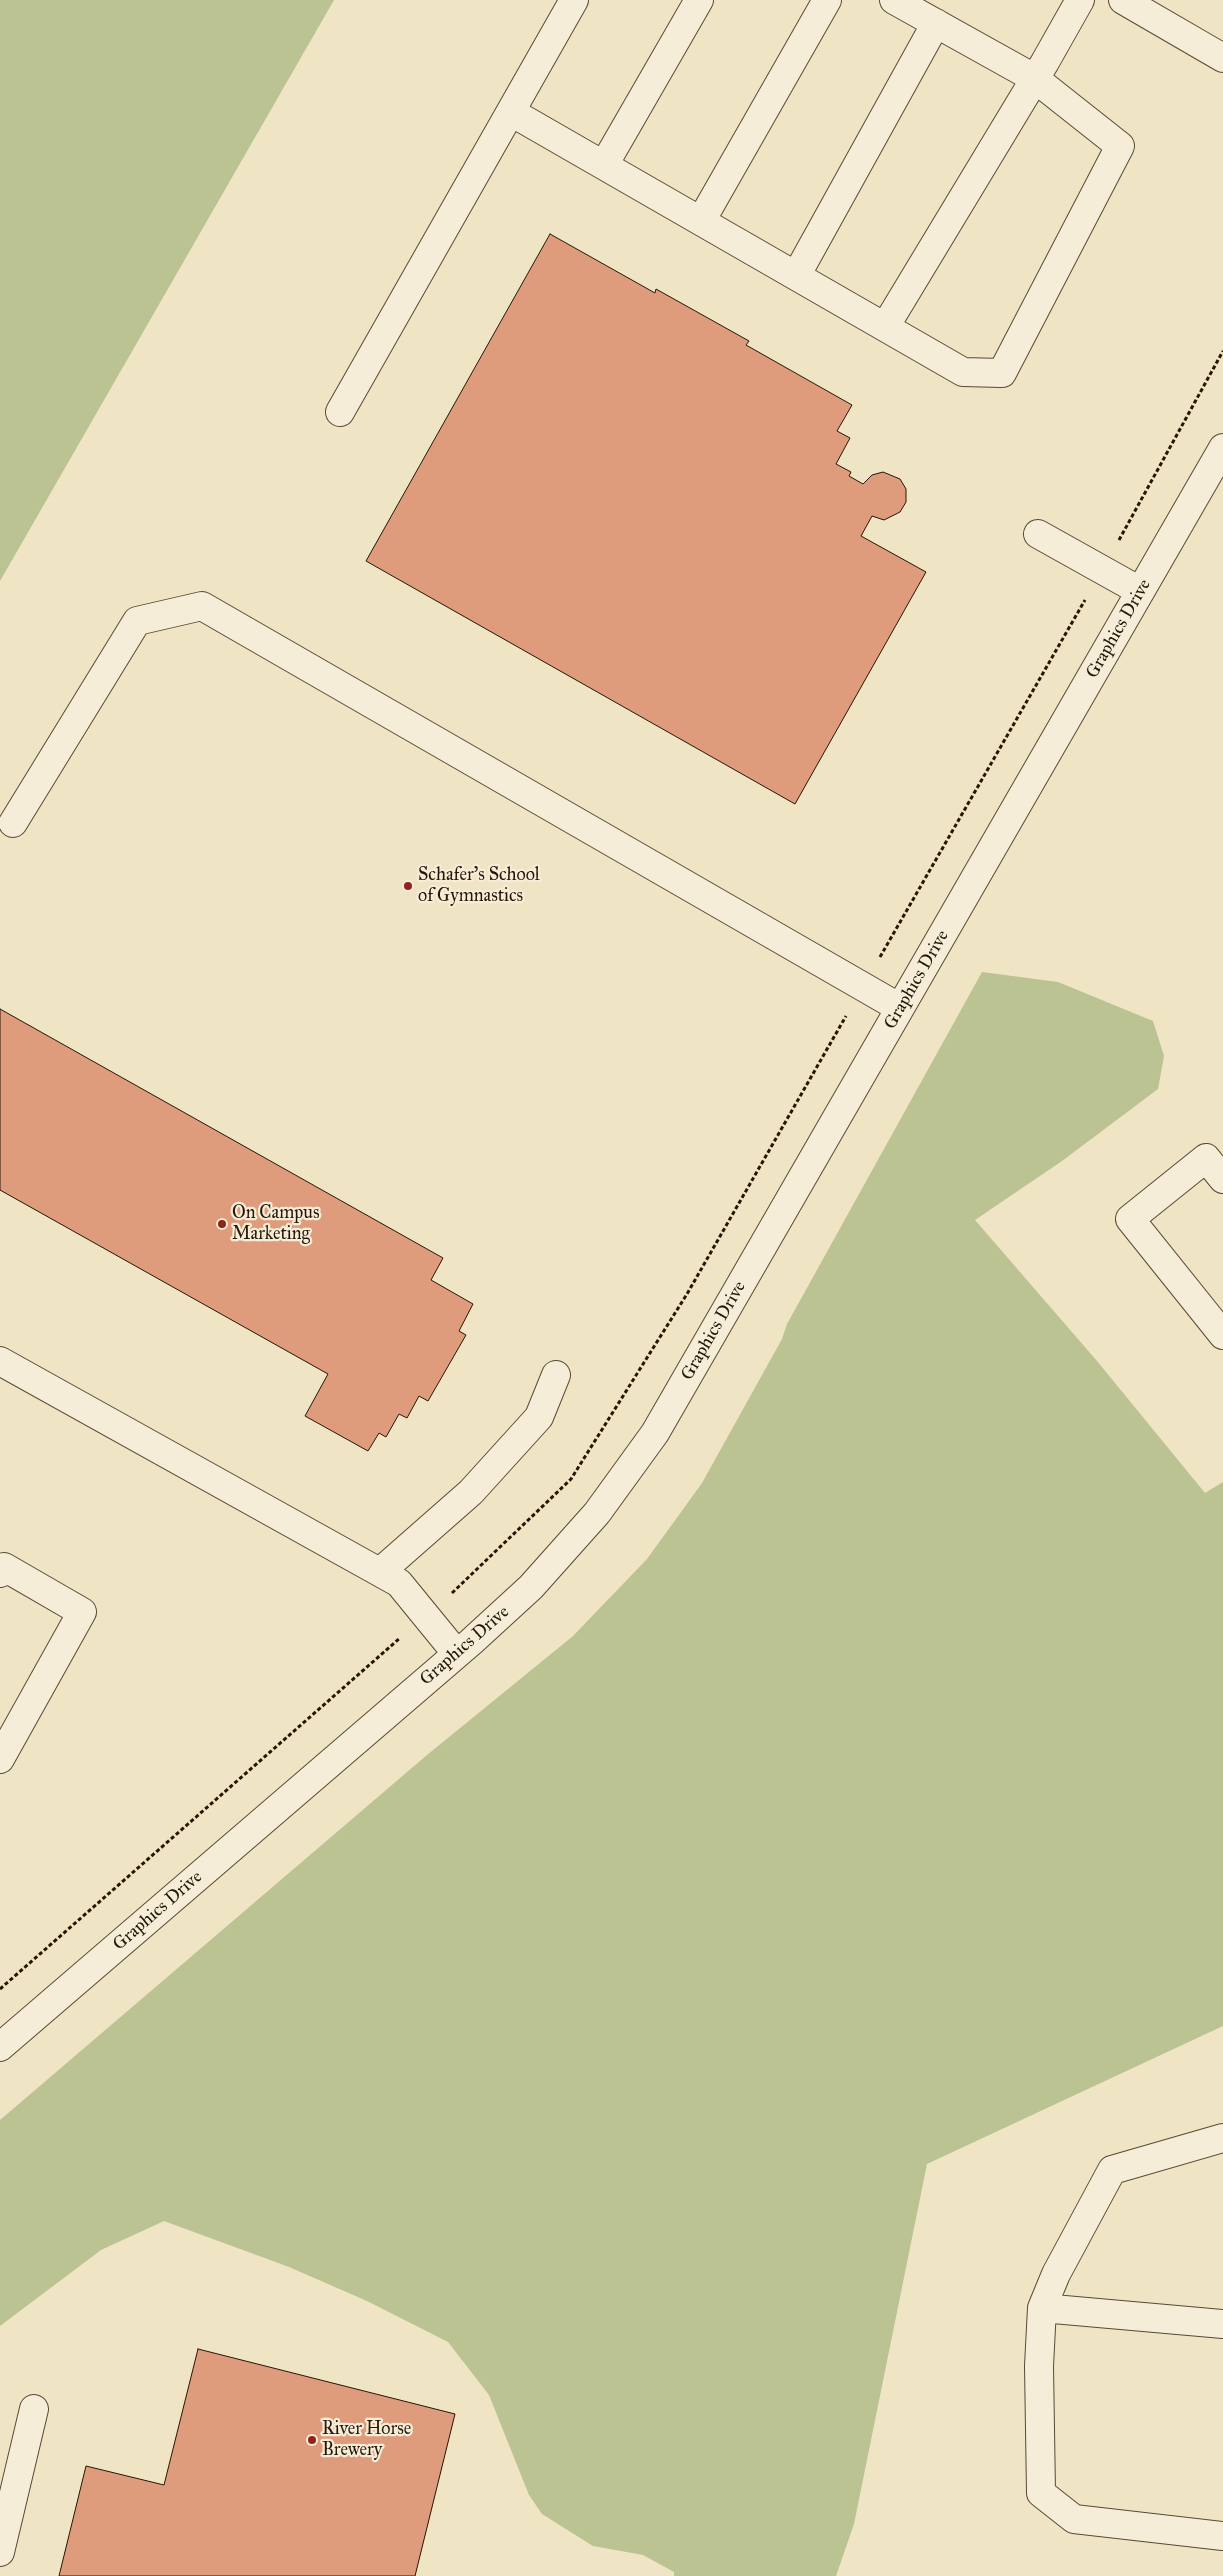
<!DOCTYPE html>
<html>
<head>
<meta charset="utf-8">
<style>
  body { margin:0 }
  canvas { display:block; background:#efe4c3 }
</style>
</head>
<body>
<canvas width="1223" height="2576"></canvas>
<script>
const g = document.querySelector('canvas').getContext('2d');
g.lineJoin = 'round';
function fill(path, color) {
  g.fillStyle = color;
  g.fill(path, 'evenodd');
}
function poly(rows) {
  const path = new Path2D();
  for (const r of rows) {
    path.moveTo(r[0], r[1]);
    for (let i = 2; i < r.length; i += 2) path.lineTo(r[i], r[i + 1]);
  }
  return path;
}
function trace(path, color, width, dash) {
  g.strokeStyle = color;
  g.lineWidth = width;
  g.lineCap = dash ? 'butt' : 'round';
  g.setLineDash(dash || []);
  g.stroke(path);
}
function label(font, color, halo, rows, align = 'center') {
  g.font = font + ' "IM FELL Great Primer",serif';
  g.lineWidth = 4.5;
  g.setLineDash([]);
  g.textBaseline = 'middle';
  g.strokeStyle = halo;
  g.fillStyle = color;
  for (const [text, x, y, turn = 0] of rows) {
    g.save();
    g.translate(x, y);
    g.rotate((+turn || 0) * Math.PI / 180);
    g.textAlign = isNaN(turn) ? turn : align;
    if (halo) g.strokeText(text, 0, 0);
    g.fillText(text, 0, 0);
    g.restore();
  }
}
fill(poly([
  [0,0,334,0,0,581],
  [982,972,1058,982,1153,1021,1164,1056,1158,1089,1062,1161,975,1220,1097,1361,1205,1493,1223,1482,1223,2026,927,2164,854,2524,836,2576,674,2576,674,2572,643,2555,593,2546,542,2514,529,2495,489,2395,448,2342,367,2301,289,2267,164,2221,101,2250,0,2326,0,2120,427,1755,573,1636,647,1559,702,1483,782,1339,787,1324]
]), '#bcc392');
const building = poly([
  [550,234,655,293,656,289,749,341,746,345,852,405,837,431,850,438,836,464,851,472,849,476,863,484,872,475,883,472,900,479,906,489,906,502,900,512,884,520,872,516,861,536,926,572,795,804,366,561,550,234],
  [0,1009,443,1258,431,1280,473,1304,459,1331,466,1335,428,1401,419,1396,407,1418,399,1414,386,1437,379,1433,368,1451,305,1416,328,1374,0,1190,0,1009],
  [198,2349,455,2414,415,2576,59,2576,86,2466,164,2485,198,2349]
]);
fill(building, '#df9c7d');
trace(building, '#261605', 1);
const minor = poly([
  [1123,0,1223,58],
  [511,112,963,372,1002,373,1120,146,1034,78,894,0],
  [604,165,699,0],
  [701,221,827,0],
  [796,276,936,23],
  [885,327,1045,62,1080,0],
  [340,412,574,0],
  [1038,534,1140,591],
  [13,823,137,621,202,606,900,1008],
  [1223,1179,1206,1158,1130,1219,1223,1335],
  [0,1361,399,1583,457,1654],
  [380,1572,471,1492,539,1417,556,1375],
  [0,1573,4,1567,82,1612,0,1759],
  [0,2047,471,1642,531,1587,597,1513,655,1433,1223,448],
  [1223,2138,1112,2170,1056,2274,1042,2308,1039,2366,1041,2493,1074,2519,1223,2536],
  [1042,2308,1223,2324],
  [0,2552,34,2409]
]);
trace(minor, '#584a34', 30);
trace(poly([
  [1119,540,1223,351],
  [880,957,1085,600],
  [452,1593,571,1479,687,1294,846,1016],
  [0,1989,400,1638]
]), '#261605', 3, [4, 2.5]);
trace(minor, '#f5edd8', 28);
for (const [x, y, r, color] of [
  [408,886,5,"#8f2418"],
  [222,1224,5,"#8f2418"],
  [312,2440,5,"#8f2418"]
]) {
  const dot = new Path2D();
  dot.arc(x, y, r, 0, 2 * Math.PI);
  g.fillStyle = color;
  g.fill(dot);
  trace(dot, '#f5edd8', 2);
}
label('18px', '#261605', '#f5edd8', [
  ["Graphics Drive",1119,629,-60],
  ["Graphics Drive",917,980,-60],
  ["Graphics Drive",714,1331,-60],
  ["Graphics Drive",465,1646,-41],
  ["Graphics Drive",158,1911,-41]
]);
label('18px', '#261605', '#f5edd8', [
  ["Schafer's School",418,876],
  ["of Gymnastics",418,897],
  ["On Campus",232,1214],
  ["Marketing",232,1235],
  ["River Horse",322,2430],
  ["Brewery",322,2451]
], 'left');
</script>
</body>
</html>
